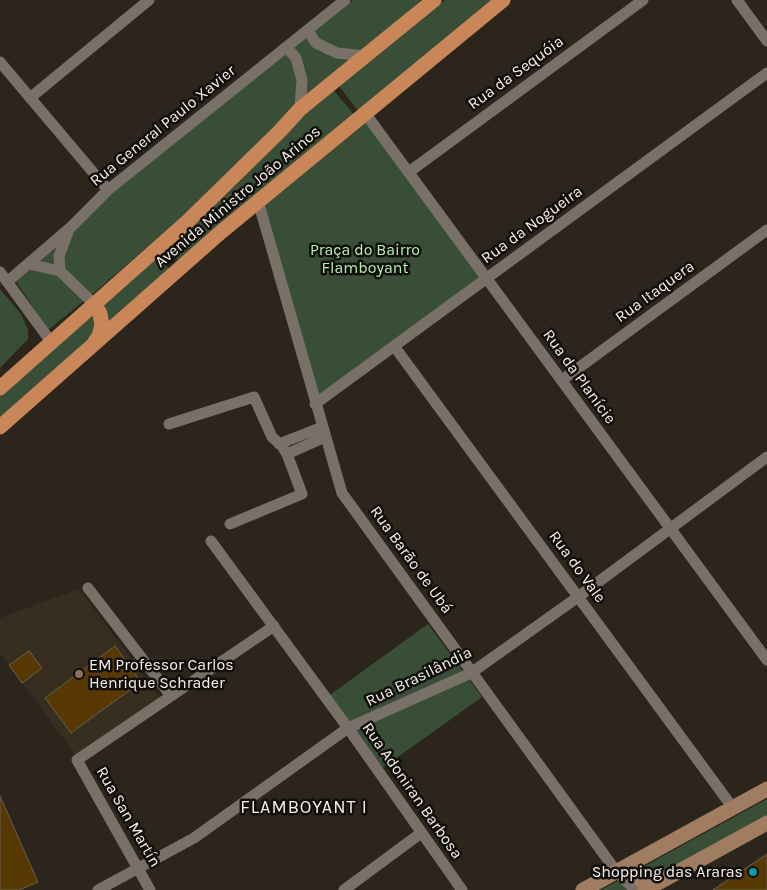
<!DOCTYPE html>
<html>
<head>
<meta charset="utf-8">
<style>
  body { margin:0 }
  canvas { display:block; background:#2b251c }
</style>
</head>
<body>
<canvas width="767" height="890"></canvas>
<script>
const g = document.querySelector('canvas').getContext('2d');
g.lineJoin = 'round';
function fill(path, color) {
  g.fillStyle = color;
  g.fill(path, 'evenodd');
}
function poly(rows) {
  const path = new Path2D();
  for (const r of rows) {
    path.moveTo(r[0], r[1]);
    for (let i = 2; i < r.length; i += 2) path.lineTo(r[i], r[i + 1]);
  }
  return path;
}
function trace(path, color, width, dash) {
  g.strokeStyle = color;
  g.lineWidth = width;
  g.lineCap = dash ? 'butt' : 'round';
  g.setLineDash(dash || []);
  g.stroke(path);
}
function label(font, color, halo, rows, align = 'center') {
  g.font = font + ' Karla,sans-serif';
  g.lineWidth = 5;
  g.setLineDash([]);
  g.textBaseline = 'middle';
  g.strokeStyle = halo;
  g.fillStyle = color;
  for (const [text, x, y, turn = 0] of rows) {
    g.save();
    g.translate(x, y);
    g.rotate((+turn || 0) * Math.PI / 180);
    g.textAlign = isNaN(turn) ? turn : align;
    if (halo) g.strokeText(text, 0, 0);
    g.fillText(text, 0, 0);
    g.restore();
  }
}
fill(poly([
  [79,589,161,699,78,758,0,653,0,618]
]), '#382e20');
fill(poly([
  [353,0,421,0,187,213,95,292,48,330,15,280,115,191],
  [445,0,492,0,358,111,338,85],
  [331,87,357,118,178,260,163,247],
  [365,113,487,278,315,404,258,201],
  [155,257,170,269,0,422,0,393],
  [0,289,21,314,28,330,28,339,0,368],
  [428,624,482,697,381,769,327,697],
  [767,799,767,816,633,890,601,890]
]), '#394e37');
const building = poly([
  [115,646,141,682,71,733,45,698,115,646],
  [29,651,42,668,22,683,9,665,29,651],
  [0,796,38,882,19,890,0,890,0,796],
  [767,854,767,890,713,890,767,854]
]);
fill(building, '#583903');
trace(building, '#665f55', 1);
trace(poly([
  [737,0,767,41],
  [308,31,316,43,337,53,366,56],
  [286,47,296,58,302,80,300,109],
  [0,62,108,190],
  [30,98,149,0],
  [365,113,767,660],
  [409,172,643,0],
  [258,201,342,493,616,871,635,890],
  [29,264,60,271,95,305],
  [60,271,59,256,68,232],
  [0,272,52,343],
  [7,282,71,227,108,190,345,0],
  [394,346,733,808],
  [562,380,767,230],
  [315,404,767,73],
  [169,424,254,397,272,437,282,446,287,454],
  [279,444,322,427],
  [230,524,302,494,287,454,325,437],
  [211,541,348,728,462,890],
  [88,588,171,696],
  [98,890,194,838,348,728,471,673,578,597,767,457],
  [150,890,77,760,274,626],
  [344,890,421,833]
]), '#797167', 11);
trace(poly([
  [634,862,636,873,641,880,650,887],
  [583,890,767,789],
  [645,890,767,823]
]), '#a07c60', 15);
trace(poly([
  [95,305,100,314,102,325,99,336,95,342],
  [0,388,188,221,280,131,300,109,434,0],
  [0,427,221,232,503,0]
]), '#c88659', 15);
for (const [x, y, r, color] of [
  [79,674,5,"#8d6e63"],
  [753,872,5,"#0f9aa8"]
]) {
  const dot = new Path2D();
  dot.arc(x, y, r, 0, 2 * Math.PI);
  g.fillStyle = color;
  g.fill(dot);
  trace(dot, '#110f0b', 2);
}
label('16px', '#f6f1ec', '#110f0b', [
  ["Rua da Sequóia",516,73,-36],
  ["Rua General Paulo Xavier",163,126,-39],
  ["Avenida Ministro João Arinos",238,197,-40],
  ["Rua da Nogueira",532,225,-36],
  ["Rua Itaquera",655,292,-36],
  ["Rua da Planície",579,377,54],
  ["Rua Barão de Ubá",411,560,54],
  ["Rua do Vale",577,567,54],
  ["Rua Brasilândia",419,677,-26],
  ["Rua Adoniran Barbosa",412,791,55],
  ["Rua San Martín",128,817,60]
]);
label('16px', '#b4efae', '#110f0b', [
  ["Praça do Bairro",365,250],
  ["Flamboyant",365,268]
]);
label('16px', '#f6f1ec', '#110f0b', [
  ["EM Professor Carlos",89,665],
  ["Henrique Schrader",89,683],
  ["Shopping das Araras",743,872,"right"]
], 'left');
g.letterSpacing = '1px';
label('18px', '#f6f1ec', '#110f0b', [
  ["FLAMBOYANT I",304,808]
]);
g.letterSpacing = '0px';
</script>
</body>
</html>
